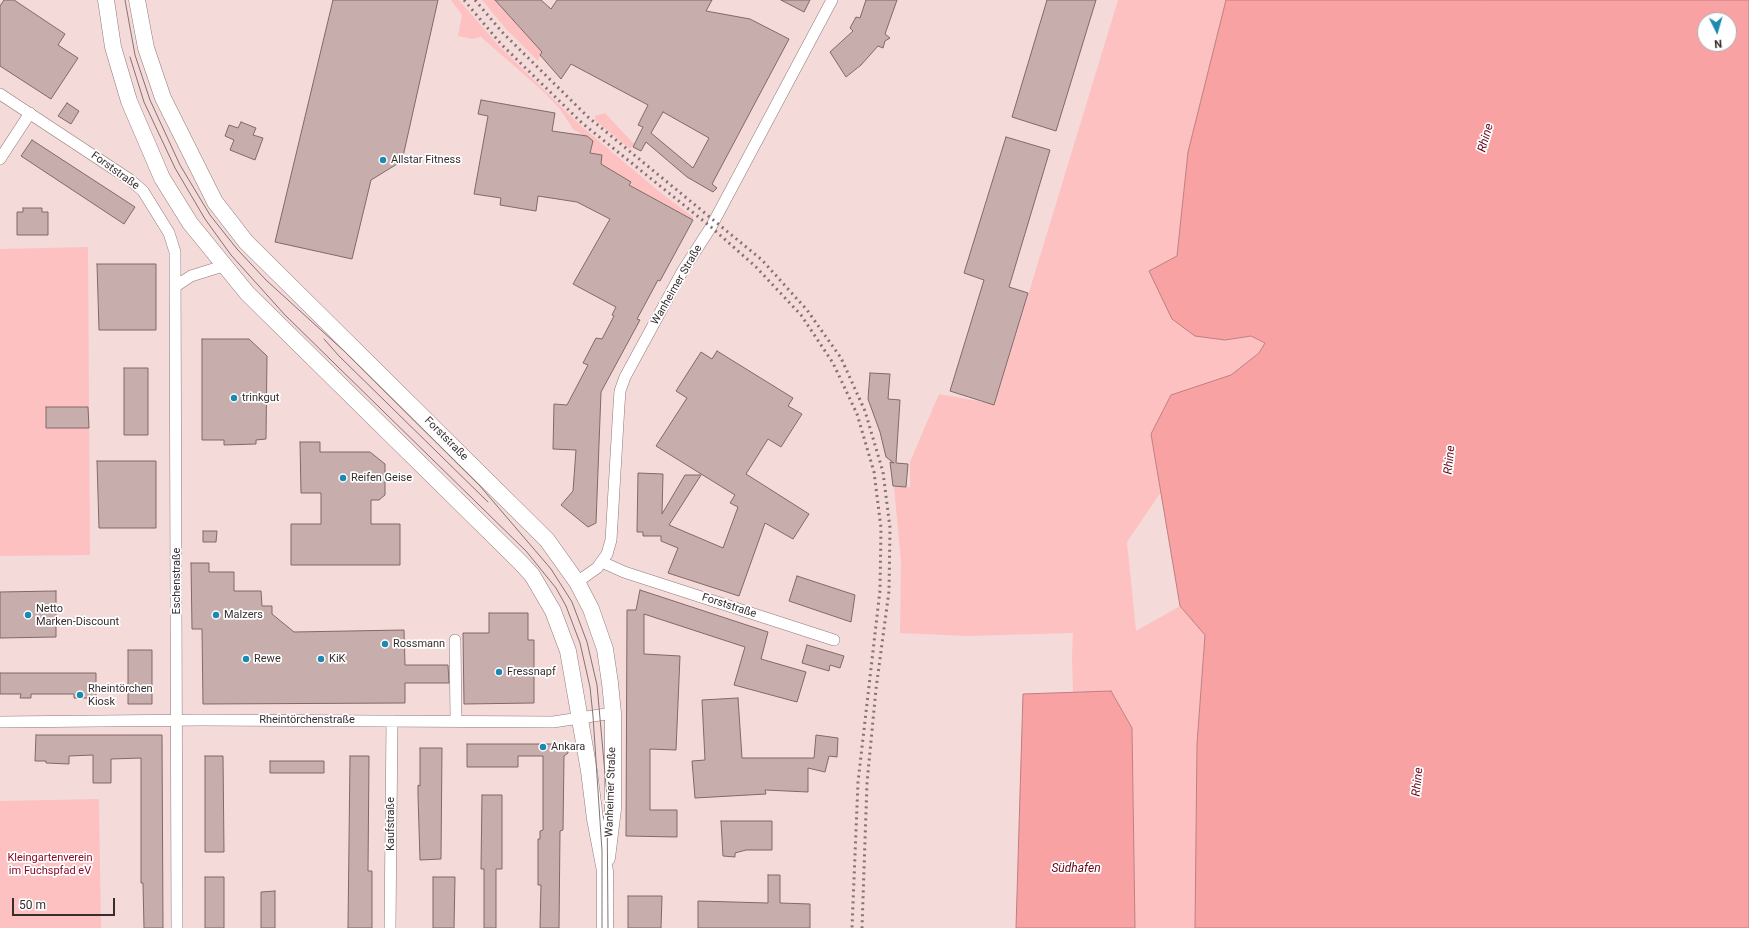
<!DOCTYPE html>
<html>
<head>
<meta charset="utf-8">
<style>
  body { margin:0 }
  #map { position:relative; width:1749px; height:928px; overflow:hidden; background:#f5dada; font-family:Roboto,sans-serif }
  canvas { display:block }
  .north { position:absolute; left:1697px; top:12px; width:40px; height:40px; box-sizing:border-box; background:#fff; border:1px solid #afabab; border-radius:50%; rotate:175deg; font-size:11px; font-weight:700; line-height:16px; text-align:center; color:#372d2d }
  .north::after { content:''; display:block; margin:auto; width:14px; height:18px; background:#1e89b0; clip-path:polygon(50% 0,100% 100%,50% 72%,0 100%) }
  .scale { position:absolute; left:12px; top:898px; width:103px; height:18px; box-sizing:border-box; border:2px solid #372d2d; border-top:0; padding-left:5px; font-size:12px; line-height:14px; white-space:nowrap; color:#372d2d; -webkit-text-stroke:3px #fff; paint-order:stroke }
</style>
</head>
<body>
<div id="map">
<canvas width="1749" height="928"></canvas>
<div class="north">N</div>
<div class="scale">50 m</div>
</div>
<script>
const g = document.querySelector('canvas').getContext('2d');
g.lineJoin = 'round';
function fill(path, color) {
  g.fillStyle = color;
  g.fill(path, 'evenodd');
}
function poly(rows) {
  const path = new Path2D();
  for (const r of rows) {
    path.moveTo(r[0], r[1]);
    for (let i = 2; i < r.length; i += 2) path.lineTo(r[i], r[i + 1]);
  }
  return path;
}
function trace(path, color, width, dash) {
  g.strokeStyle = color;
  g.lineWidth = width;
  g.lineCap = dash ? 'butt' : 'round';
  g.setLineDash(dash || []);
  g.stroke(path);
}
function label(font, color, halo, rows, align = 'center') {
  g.font = font + ' Roboto,sans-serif';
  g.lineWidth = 3.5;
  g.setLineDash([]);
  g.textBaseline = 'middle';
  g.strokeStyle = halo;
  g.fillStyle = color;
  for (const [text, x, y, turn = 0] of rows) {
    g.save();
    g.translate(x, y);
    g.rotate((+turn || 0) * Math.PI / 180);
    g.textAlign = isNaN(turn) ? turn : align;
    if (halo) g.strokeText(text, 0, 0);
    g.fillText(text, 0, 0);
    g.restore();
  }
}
fill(poly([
  [451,0,459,0,499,46,581,126,661,193,693,217,693,220,629,185,630,182,601,164,602,155,590,153,592,141,573,129,560,109,544,92,481,37,472,39,458,36,462,15],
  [482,0,495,0,542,52,538,61,506,29],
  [1118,0,1226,0,1188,152,1177,256,1149,271,1225,340,1251,336,1265,343,1259,353,1231,375,1171,395,1151,434,1161,492,1127,542,1136,631,1180,606,1205,635,1197,744,1195,928,1135,928,1132,728,1111,691,1073,692,1072,657,1073,633,967,636,900,633,901,562,894,487,910,487,910,462,939,394,995,404],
  [605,113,634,144,630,149,595,120,595,116],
  [88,247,90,555,0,556,0,249],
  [99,799,101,928,0,928,0,801]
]), '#fdc1c1');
const water = poly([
  [1226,0,1749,0,1749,928,1195,928,1197,744,1205,635,1180,606,1151,434,1171,395,1231,375,1259,353,1265,343,1251,336,1225,340,1195,336,1172,319,1149,271,1177,256,1188,152,1226,0],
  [1705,20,1729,20,1729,44,1705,44,1705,20],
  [1111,691,1132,728,1135,928,1016,928,1023,694,1111,691]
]);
fill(water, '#f9a2a4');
trace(water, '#bf7f80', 1);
const building = poly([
  [4,0,14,0,65,34,58,45,78,58,51,99,0,66,0,6,4,0],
  [333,0,438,0,402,161,371,180,352,259,275,242,333,0],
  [495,0,541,0,551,9,557,0,712,0,706,11,750,19,789,39,712,184,717,188,713,192,687,177,646,142,641,151,633,147,643,127,638,125,648,105,571,64,561,79,540,55,542,52,495,0],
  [663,112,709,138,693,168,651,133,663,112],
  [781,0,810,0,804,12,781,0],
  [866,0,897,0,885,34,890,38,885,41,883,48,878,46,861,65,846,77,830,52,853,31,850,28,856,17,860,18,866,0],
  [1047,0,1096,0,1056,131,1012,117,1047,0],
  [481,100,555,113,552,131,587,136,593,141,590,153,602,155,601,164,631,182,629,185,693,220,660,281,658,280,637,319,640,320,601,392,596,523,588,527,561,505,573,491,576,450,553,449,554,404,567,405,588,365,583,363,596,338,602,339,614,316,612,315,616,307,614,306,573,284,610,219,577,202,538,196,536,211,500,205,501,198,474,194,488,116,478,114,481,100],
  [67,103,79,111,71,124,58,116,67,103],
  [241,122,256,128,253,135,263,138,255,160,230,150,234,140,225,136,229,125,238,128,241,122],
  [1006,137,1050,150,1009,287,1028,293,994,405,950,391,984,280,964,273,1006,137],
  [32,140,135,207,124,224,21,156,32,140],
  [23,208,42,208,42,212,48,212,48,235,17,235,17,212,23,212,23,208],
  [97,264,156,264,156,330,99,330,97,264],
  [202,339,249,339,267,356,266,439,256,440,256,444,224,445,224,440,202,440,202,339],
  [717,351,793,398,788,406,802,414,781,447,768,439,746,474,809,514,793,539,765,523,739,596,668,573,678,548,661,541,661,536,643,536,643,532,637,532,638,473,663,474,662,514,685,475,701,475,669,525,723,548,738,507,730,503,735,495,656,446,687,398,676,391,701,352,712,359,717,351],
  [124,368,148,368,148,435,124,435,124,368],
  [870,373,890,374,888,399,900,400,896,463,908,464,906,487,893,486,890,462,894,463,886,457,880,432,868,399,870,373],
  [46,407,88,407,89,428,46,428,46,407],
  [300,442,320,442,320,452,370,452,385,464,385,495,379,500,371,500,371,524,400,524,400,565,291,565,291,524,321,524,321,493,301,493,300,442],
  [97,461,156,461,156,528,99,528,97,461],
  [203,531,217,531,216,542,203,542,203,531],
  [191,563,209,563,209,572,234,572,234,591,261,591,262,606,272,606,272,614,294,632,404,630,405,665,448,665,449,683,405,683,405,703,203,704,202,629,192,629,191,563],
  [797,576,855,595,851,622,789,601,797,576],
  [640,590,768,632,761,659,806,672,797,702,734,685,745,647,644,614,644,654,680,656,676,750,650,749,650,810,677,810,677,837,626,836,627,610,636,610,640,590],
  [56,591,56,637,0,638,0,592,56,591],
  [489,613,528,613,528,640,534,640,534,703,464,704,463,633,489,633,489,613],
  [807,645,844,656,840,668,830,665,829,671,802,663,807,645],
  [128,650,152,650,152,704,128,704,128,650],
  [0,673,96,673,96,698,74,698,74,694,31,694,31,698,20,698,21,694,0,694,0,673],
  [738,698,742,758,814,758,816,735,838,738,837,757,829,756,825,772,808,768,808,792,765,790,766,794,695,798,692,761,705,760,702,700,738,698],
  [36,735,162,735,163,928,144,928,143,883,141,883,141,758,111,759,111,783,93,783,93,755,69,756,69,764,46,763,46,761,35,761,36,735],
  [467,744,564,744,568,746,568,753,564,756,563,830,560,831,559,928,540,928,541,885,538,885,538,839,540,839,540,831,543,830,543,756,518,756,518,767,467,767,467,744],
  [420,748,442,748,441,859,420,860,418,795,418,785,420,786,420,748],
  [205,756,223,756,224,852,205,852,205,756],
  [350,756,369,756,368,871,372,871,372,928,348,928,350,756],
  [270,761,324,761,324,773,270,773,270,761],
  [482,795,502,795,502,869,496,869,496,928,484,928,484,869,481,869,482,795],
  [721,821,772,821,772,850,746,850,735,853,735,857,723,856,721,821],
  [768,875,780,875,780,903,810,904,810,928,698,928,698,901,768,903,768,875],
  [205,877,224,877,224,928,205,928,205,877],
  [433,877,455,877,454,928,433,928,433,877],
  [275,891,275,928,261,928,261,892,275,891],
  [628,896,662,896,661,928,628,928,628,896]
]);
fill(building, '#c7aead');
trace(building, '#816969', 1);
const street = poly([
  [0,94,129,179,143,191,169,233,175,252,177,928],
  [0,159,30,113],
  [176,286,191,276,223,266],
  [602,562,624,572,834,640],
  [577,582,597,568,607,554,611,540,619,405,620,391,625,377,682,272,711,227,832,0],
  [455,640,456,720],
  [0,722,201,720,553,722,613,713],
  [390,928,392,721]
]);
const secondary = poly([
  [106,0,113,47,129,101,162,178,190,223,247,293,520,562,532,575,553,611,568,651,589,771,595,819,605,871,605,928],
  [137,0,146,48,163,98,215,202,246,242,547,540,577,582,591,609,605,649,610,683,613,713,613,809,607,858]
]);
trace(street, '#907878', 12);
trace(secondary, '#907878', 17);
trace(street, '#fff', 11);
trace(secondary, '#fff', 16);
trace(poly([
  [125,0,135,55,150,100,180,165,210,215,237,249,266,280,344,351,480,486,551,569,572,602,587,642,597,685,607,796,608,928],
  [130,57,144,102,175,168,205,219,231,255,285,315,526,551,556,588,566,606,580,643,590,687,593,716,602,851,602,928],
  [324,339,339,356,488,502]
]), '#847373', 1);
trace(poly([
  [464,0,501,44,582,123,711,227,756,267,801,315,833,363,857,414,874,472,881,528,880,590,858,782,852,928],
  [475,0,502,32,588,117,762,260,807,310,841,358,865,411,883,472,890,528,889,591,876,689,867,783,862,928]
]), '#847373', 3, [2, 4]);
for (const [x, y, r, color] of [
  [383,160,4,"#1e89b0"],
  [234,398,4,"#1e89b0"],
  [343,478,4,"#1e89b0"],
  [28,615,4,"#1e89b0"],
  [216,615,4,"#1e89b0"],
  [385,644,4,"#1e89b0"],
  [246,659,4,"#1e89b0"],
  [321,659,4,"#1e89b0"],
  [499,672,4,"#1e89b0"],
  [80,695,4,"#1e89b0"],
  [543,747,4,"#1e89b0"]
]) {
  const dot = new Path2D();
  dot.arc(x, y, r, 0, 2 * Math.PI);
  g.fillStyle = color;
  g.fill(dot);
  trace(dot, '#fff', 1.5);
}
label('11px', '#372d2d', '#fff', [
  ["Allstar Fitness",391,160],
  ["trinkgut",242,398],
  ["Reifen Geise",351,478],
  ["Netto",36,609],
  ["Marken-Discount",36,622],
  ["Malzers",224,615],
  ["Rossmann",393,644],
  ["Rewe",254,659],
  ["KiK",329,659],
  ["Fressnapf",507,672],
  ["Rheintörchen",88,689],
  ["Kiosk",88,702],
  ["Ankara",551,747]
], 'left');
label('11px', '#372d2d', '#fff', [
  ["Forststraße",115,171,36],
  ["Wanheimer Straße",677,285,-60],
  ["Forststraße",446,439,45],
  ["Eschenstraße",177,581,-90],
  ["Forststraße",729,606,18],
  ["Rheintörchenstraße",307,720],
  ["Wanheimer Straße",611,792,-88],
  ["Kaufstraße",391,824,-90]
]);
label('11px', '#8c0926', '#fff', [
  ["Kleingartenverein",50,858],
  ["im Fuchspfad eV",50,871]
]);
label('italic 12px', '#67061a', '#fff', [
  ["Rhine",1486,138,-74],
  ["Rhine",1450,460,-84],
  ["Rhine",1418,782,-84],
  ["Südhafen",1076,869]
]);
</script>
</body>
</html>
